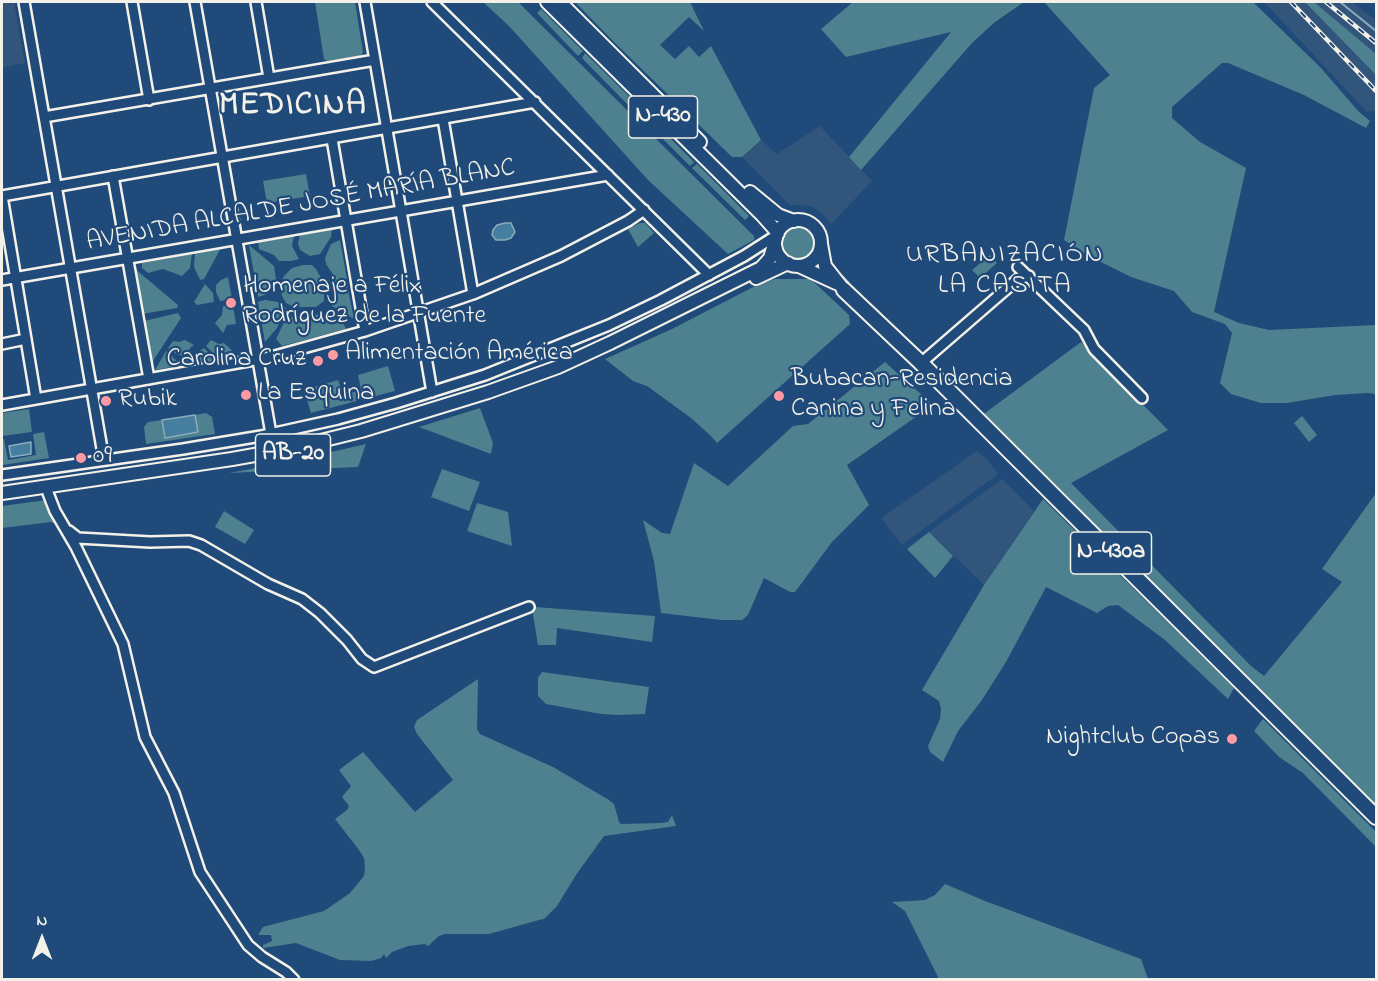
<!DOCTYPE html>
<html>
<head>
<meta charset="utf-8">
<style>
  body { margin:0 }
  #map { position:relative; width:1378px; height:981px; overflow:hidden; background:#1f4a7a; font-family:"Indie Flower",sans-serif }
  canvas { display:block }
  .frame { position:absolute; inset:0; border:3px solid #f4f1e8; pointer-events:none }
  .north { position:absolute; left:12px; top:909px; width:60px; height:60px; -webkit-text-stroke:4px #1f4a7a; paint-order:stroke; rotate:0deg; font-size:16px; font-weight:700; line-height:24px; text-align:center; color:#f4f1e8 }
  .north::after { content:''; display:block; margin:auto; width:21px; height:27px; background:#f4f1e8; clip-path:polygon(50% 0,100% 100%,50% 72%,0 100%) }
</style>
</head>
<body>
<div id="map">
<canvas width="1378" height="981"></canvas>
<div class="frame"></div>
<div class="north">N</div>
</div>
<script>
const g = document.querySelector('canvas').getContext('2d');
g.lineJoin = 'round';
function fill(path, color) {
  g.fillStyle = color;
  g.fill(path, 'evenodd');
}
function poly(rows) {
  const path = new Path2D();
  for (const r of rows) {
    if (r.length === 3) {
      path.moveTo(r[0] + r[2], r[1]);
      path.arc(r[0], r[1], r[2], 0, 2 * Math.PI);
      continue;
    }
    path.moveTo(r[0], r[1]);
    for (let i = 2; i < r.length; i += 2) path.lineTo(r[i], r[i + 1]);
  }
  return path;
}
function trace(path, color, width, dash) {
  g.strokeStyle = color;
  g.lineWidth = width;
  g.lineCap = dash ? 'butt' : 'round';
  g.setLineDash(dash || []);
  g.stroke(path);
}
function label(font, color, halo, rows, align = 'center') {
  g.font = font + ' "Indie Flower",sans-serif';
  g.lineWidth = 4.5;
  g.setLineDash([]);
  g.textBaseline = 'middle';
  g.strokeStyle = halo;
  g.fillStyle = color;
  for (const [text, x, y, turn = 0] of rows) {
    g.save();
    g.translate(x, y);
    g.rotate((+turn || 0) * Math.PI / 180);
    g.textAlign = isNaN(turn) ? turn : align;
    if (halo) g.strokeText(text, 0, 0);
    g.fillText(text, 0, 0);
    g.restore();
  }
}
fill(poly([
  [2,2,14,2,25,63,2,68],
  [1264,2,1352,2,1376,20,1376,123,1374,120,1376,113,1373,111,1367,112],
  [820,126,872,181,831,224,823,214,813,207,801,205,790,205,742,157,761,140,777,154],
  [977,451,987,459,998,474,902,545,881,518],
  [1002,479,1034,511,984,585,929,532]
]), '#32557b');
fill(poly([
  [315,2,355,2,363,52,361,56,327,61,324,59],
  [483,2,518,2,754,236,754,240,728,254,648,180,509,26],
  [575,2,690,2,704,31,689,17,660,45,675,59,689,46,699,57,711,46,761,140,742,157,732,157,613,41],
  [853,2,1024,2,995,22,972,43,861,170,849,157,951,32,846,57,821,29],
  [1044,2,1253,2,1321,68,1359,112,1370,121,1366,128,1304,95,1228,63,1222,63,1172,107,1172,118,1200,142,1246,168,1214,312,1239,323,1269,330,1376,325,1376,394,1368,393,1335,395,1287,403,1261,403,1231,394,1220,383,1232,333,1225,324,1192,312,1174,291,1131,277,1087,255,1064,240,1094,88,1110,75],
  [1305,2,1314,2,1376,54,1376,75],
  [541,9,583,51,578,56,537,13],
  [585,53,638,105,633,110,582,58],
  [640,108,694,162,690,166,636,112],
  [697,164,749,216,745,220,692,168],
  [306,174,310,196,267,203,263,181],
  [640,223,645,223,654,233,638,247,628,229],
  [798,242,17],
  [332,229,331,237,320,254,310,256,300,250,298,243,300,235],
  [294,236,292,246,299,259,291,261,279,261,274,255,259,249,258,242],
  [340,240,347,279,335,282,332,273,326,264,325,258,331,244],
  [249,245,274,266,276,279,265,295,258,297],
  [221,248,204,279,200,280,194,267,195,253],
  [192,254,190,268,182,276,163,269,148,273,142,268,142,263],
  [990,255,997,263,980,278,972,270],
  [303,265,312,265,316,269,324,283,324,301,316,307,294,307,286,303,282,296,280,285,284,276,292,268],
  [134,268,178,305,177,308,142,314],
  [228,277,232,299,220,301,216,292,216,285,221,280],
  [775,279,809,279,816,284,849,315,850,324,717,443,711,436,691,418,647,386,633,381,605,359,672,329,757,285],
  [205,284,213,293,214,302,197,305,194,302],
  [347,285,354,319,332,306,336,290],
  [265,300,278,302,286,308,277,328,265,342,258,302],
  [233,305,236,324,227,325,223,333,215,323,222,315,223,306],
  [332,312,341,318,346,329,282,346,276,339,287,316,299,318],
  [178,313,181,318,151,364,144,321],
  [185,340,194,345,190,348,188,353,184,356,176,354,168,348,173,341,179,342],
  [211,340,219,344,224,343,238,356,215,360,212,352,206,346],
  [1081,342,1168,430,1071,483,1251,666,1264,676,1342,582,1322,569,1376,493,1376,807,981,416],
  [204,348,210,354,212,360,186,365,186,360],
  [166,351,177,361,182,360,182,365,155,370],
  [885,362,933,405,847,465,869,505,832,542,795,592,790,592,764,578,748,615,742,620,721,620,661,613,654,561,643,520,662,533,670,534,694,463,728,486,793,426,808,424],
  [388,366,395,391,311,413,304,390,338,380,342,392,340,396,361,390,358,375],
  [480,408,493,443,491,454,419,427],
  [29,409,32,432,2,436,2,413],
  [206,413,212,417,215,434,146,444,144,427,148,422,162,420,166,438,198,432,195,415],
  [1302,416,1317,435,1309,442,1294,423],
  [44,432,49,458,2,465,2,439,4,439,8,460,36,455,33,434],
  [366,444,358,467,229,473,283,463],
  [442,469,480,482,469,511,431,497],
  [1043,499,1234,688,1228,699,1165,640,1118,605,1108,606,1097,613,1046,587,1006,662,982,700,958,731,943,762,930,752,928,746,940,719,941,709,939,701,922,690,984,585],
  [46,500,58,524,51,522,2,528,2,506],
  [477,503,508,512,512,546,467,531],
  [224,511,254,530,245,544,215,527],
  [929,532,953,556,935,578,907,549],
  [535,607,655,616,652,642,557,628,556,645,538,645,532,609],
  [542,672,649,687,645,714,619,715,601,714,546,704,538,696,538,678],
  [478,679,477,729,480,734,553,767,609,800,614,804,619,822,621,824,662,823,668,822,672,815,676,826,604,836,576,875,557,906,544,919,539,920,489,934,445,934,439,936,428,946,425,944,408,946,392,952,386,958,384,954,381,958,371,961,340,960,296,943,263,948,263,945,272,941,271,935,258,935,263,927,324,911,350,893,364,876,365,867,364,858,359,850,335,819,347,810,349,806,342,797,351,786,339,770,363,752,415,812,453,780,417,734,414,727,417,720],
  [1263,719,1376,832,1376,847,1303,773,1279,757,1254,731],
  [945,884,985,901,1141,959,1148,979,939,979,905,911,892,902,925,900,935,895]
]), '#4d818f');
const water = poly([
  [505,223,511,223,515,232,511,238,505,240,496,240,492,235,493,230,497,225,505,223],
  [195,415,198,432,165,438,162,420,195,415],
  [31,442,31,454,11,457,9,446,31,442]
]);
fill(water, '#467e9f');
trace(water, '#8cacbc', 1.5);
trace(poly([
  [1340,2,1376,31],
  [840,274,849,283],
  [853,288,866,301],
  [873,307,883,317],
  [892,325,908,342],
  [1078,509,1105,537],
  [1201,633,1249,681],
  [1276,708,1311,742],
  [1316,747,1366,796],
  [1371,802,1376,804]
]), '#8cacbc', 2);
const minor = poly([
  [24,2,104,460],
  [132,2,149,100],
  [195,2,271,434],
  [256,2,269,78],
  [365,2,432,392],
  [432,2,709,275],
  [44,117,375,60],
  [443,119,473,294],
  [332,139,365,331],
  [113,176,149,379],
  [2,196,535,102],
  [2,196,36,399],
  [1018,267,1084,330,1094,349,1142,398],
  [2,280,608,175],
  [2,344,26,339],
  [921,363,1018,279,1029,276],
  [2,405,271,357,365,331,473,294,561,256,628,221,644,210],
  [2,475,183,449,261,436,338,419,396,403,485,375,609,325,661,300,744,256,777,235],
  [48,493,55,511,76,547,123,644,145,737,174,793,200,872,248,945,262,957,286,972,294,980],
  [69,531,78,538,150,542,189,541,201,545,268,584,302,599,320,613,347,640,362,659,374,667,529,607]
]);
const major = poly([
  [547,2,762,215,778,233],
  [560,2,700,142],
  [750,192,778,215,794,221],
  [798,243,23],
  [821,244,825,266,844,290],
  [799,266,836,283],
  [756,278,788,263],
  [2,493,232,459,288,449,361,431,488,392,558,367,610,343,761,268,770,258,776,238]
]);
const highway = poly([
  [844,290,921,363,1376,817]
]);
trace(minor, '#f4f1e8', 14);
trace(major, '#f4f1e8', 16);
trace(highway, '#f4f1e8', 18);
trace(minor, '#1f4a7a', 9);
trace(major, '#1f4a7a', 12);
trace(highway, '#1f4a7a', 14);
const rail = poly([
  [1291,2,1376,91],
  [1326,2,1376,43]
]);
trace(rail, '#f4f1e8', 4.5);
trace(rail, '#1f4a7a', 2, [7]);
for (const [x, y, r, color] of [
  [231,303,6,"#ff9aa2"],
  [333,355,6,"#ff9aa2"],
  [318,361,6,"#ff9aa2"],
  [246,395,6,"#ff9aa2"],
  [779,396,6,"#ff9aa2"],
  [106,401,6,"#ff9aa2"],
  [81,458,6,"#ff9aa2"],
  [1232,739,6,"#ff9aa2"]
]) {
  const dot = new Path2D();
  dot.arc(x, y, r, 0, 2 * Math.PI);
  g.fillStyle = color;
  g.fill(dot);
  trace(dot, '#1f4a7a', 2);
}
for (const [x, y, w] of [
  [663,117,69],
  [293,455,75],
  [1111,553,81]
]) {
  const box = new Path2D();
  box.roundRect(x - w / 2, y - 21, w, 42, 4.5);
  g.fillStyle = '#1f4a7a';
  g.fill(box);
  trace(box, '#f4f1e8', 1.5);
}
label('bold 24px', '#f4f1e8', null, [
  ["N-430",663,117],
  ["AB-20",293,455],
  ["N-430a",1111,553]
]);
label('26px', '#f4f1e8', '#1f4a7a', [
  ["AVENIDA ALCALDE JOSÉ MARÍA BLANC",301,207,-10]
]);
label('26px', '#f4f1e8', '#1f4a7a', [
  ["Homenaje a Félix",243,288],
  ["Rodríguez de la Fuente",243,318],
  ["Alimentación América",345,355],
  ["Carolina Cruz",306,361,"right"],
  ["Bubacan-Residencia",791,381],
  ["Canina y Felina",791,411],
  ["La Esquina",258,395],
  ["Rubik",118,401],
  ["09",93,458],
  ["Nightclub Copas",1220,739,"right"]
], 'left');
g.letterSpacing = '1.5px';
label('27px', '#f4f1e8', '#1f4a7a', [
  ["URBANIZACIÓN",1005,257],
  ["LA CASITA",1005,288]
]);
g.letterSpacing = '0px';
g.letterSpacing = '1.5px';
label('bold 32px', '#f4f1e8', '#1f4a7a', [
  ["MEDICINA",293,108]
]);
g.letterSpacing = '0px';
</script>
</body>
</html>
